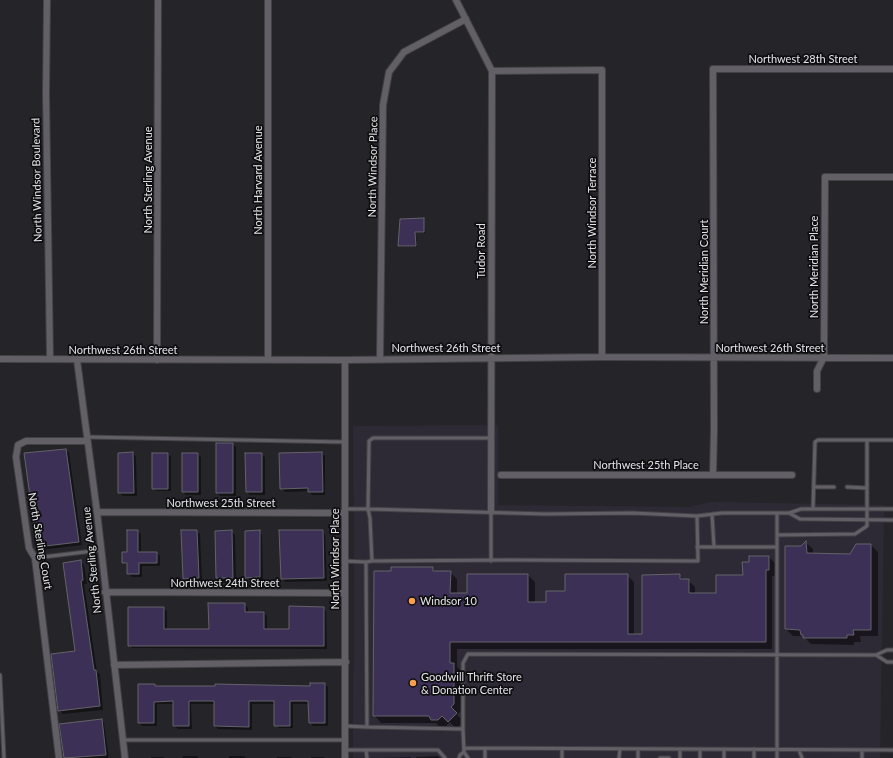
<!DOCTYPE html>
<html>
<head>
<meta charset="utf-8">
<style>
  body { margin:0 }
  canvas { display:block; background:#252429 }
</style>
</head>
<body>
<canvas width="893" height="758"></canvas>
<script>
const g = document.querySelector('canvas').getContext('2d');
g.lineJoin = 'round';
function fill(path, color) {
  g.fillStyle = color;
  g.fill(path, 'evenodd');
}
function poly(rows) {
  const path = new Path2D();
  for (const r of rows) {
    path.moveTo(r[0], r[1]);
    for (let i = 2; i < r.length; i += 2) path.lineTo(r[i], r[i + 1]);
  }
  return path;
}
function trace(path, color, width, dash) {
  g.strokeStyle = color;
  g.lineWidth = width;
  g.lineCap = dash ? 'butt' : 'round';
  g.setLineDash(dash || []);
  g.stroke(path);
}
function label(font, color, halo, rows, align = 'center') {
  g.font = font + ' Lato,sans-serif';
  g.lineWidth = 3.5;
  g.setLineDash([]);
  g.textBaseline = 'middle';
  g.strokeStyle = halo;
  g.fillStyle = color;
  for (const [text, x, y, turn = 0] of rows) {
    g.save();
    g.translate(x, y);
    g.rotate((+turn || 0) * Math.PI / 180);
    g.textAlign = isNaN(turn) ? turn : align;
    if (halo) g.strokeText(text, 0, 0);
    g.fillText(text, 0, 0);
    g.restore();
  }
}
fill(poly([
  [498,425,498,505,689,507,711,502,884,505,880,758,353,758,354,568,353,426]
]), '#2d2a35');
fill(poly([
  [423,219,425,233,416,233,417,247,401,247,399,246],
  [232,444,236,447,236,496,220,496,217,492],
  [66,450,69,453,82,545,41,550,38,547],
  [133,453,136,457,137,496,123,496,119,493,119,454],
  [321,453,325,456,325,495,312,495,309,491,285,492,281,488],
  [168,454,171,457,171,491,157,491,153,488],
  [198,454,201,457,201,495,186,495,183,492],
  [246,454,261,454,265,457,265,495,250,495,247,492],
  [137,531,141,534,141,553,157,553,160,556,160,566,142,566,142,577,132,577,128,573,128,566,123,562],
  [197,531,200,534,202,581,187,582,184,578],
  [322,531,325,534,327,581,285,582,282,578],
  [232,532,235,535,236,581,221,581,217,578],
  [259,532,262,535,263,580,249,580,246,577],
  [806,543,813,549,813,554,850,555,871,545,878,552,878,636,860,636,861,642,854,642,854,645,811,644,803,636,793,636,786,629,801,547],
  [769,557,776,564,776,576,772,576,772,649,457,649,457,667,461,671,461,711,457,715,464,721,456,729,450,722,446,726,439,726,436,723,381,723,374,715,392,572,433,568,436,572,450,572,457,579,457,594,468,594,528,575,535,582,535,603,547,603,566,592,627,575,634,582,634,635,643,635,679,575,684,580,688,580,695,587,695,594,717,594,744,576,750,563],
  [80,561,84,565,87,584,84,584,97,672,100,674,103,710,63,714,59,710,76,652],
  [244,604,248,608,248,613,264,613,267,616,267,630,290,630,323,608,326,611,327,649,132,648,129,645,163,608,167,611,167,630,210,630],
  [325,684,328,687,328,726,313,726,310,722,309,704,293,704,293,728,279,728,275,725,275,704,252,704,252,730,218,729,215,726,215,704,191,704,192,729,178,729,174,726,174,704,157,704,157,726,142,726,139,722,154,685,157,687,311,687],
  [101,720,104,723,109,758,65,758,61,725],
  [183,756,197,756,199,758,183,758],
  [229,756,244,756,246,758,229,758],
  [438,756,440,758,416,758,416,757],
  [151,757,163,757,165,758,151,758],
  [277,757,291,757,292,758,277,758],
  [311,757,324,757,325,758,311,758],
  [410,757,411,758,383,758]
]), '#0007');
const building = poly([
  [424,218,424,232,415,232,416,246,398,246,400,219,424,218],
  [216,443,233,443,233,493,216,493,216,443],
  [66,449,79,542,37,547,24,453,66,449],
  [133,452,134,493,118,493,118,453,133,452],
  [322,452,323,492,308,492,308,488,280,489,279,453,322,452],
  [152,453,168,453,168,489,152,489,152,453],
  [182,453,198,453,198,492,182,492,182,453],
  [245,453,262,453,262,492,246,492,245,453],
  [127,530,138,530,138,552,157,552,157,563,139,563,139,574,127,574,127,563,122,563,122,552,127,552,127,530],
  [181,530,197,530,199,578,183,579,181,530],
  [232,530,233,578,216,578,215,531,232,530],
  [260,530,260,577,245,578,245,531,260,530],
  [279,530,323,530,324,578,281,579,279,530],
  [806,541,807,553,850,554,856,544,871,544,871,630,853,630,854,635,847,635,847,638,803,638,803,635,801,635,800,630,785,629,785,546,801,546,806,541],
  [749,556,769,556,769,570,766,570,766,642,450,642,450,663,454,663,454,704,451,707,457,713,448,722,442,716,438,720,431,720,429,716,373,716,374,571,391,571,391,567,433,567,433,571,451,571,450,593,467,593,467,574,528,574,528,602,546,602,546,591,565,591,565,574,628,574,628,634,642,634,642,575,680,574,680,579,689,579,689,593,716,593,716,575,743,575,742,562,749,562,749,556],
  [81,560,83,580,81,581,94,670,96,670,100,706,58,711,51,654,75,651,63,563,81,560],
  [208,603,245,603,245,612,264,612,264,629,289,629,289,606,324,607,324,646,128,646,128,607,164,607,164,629,209,629,208,603],
  [310,683,325,683,325,723,309,723,308,701,290,701,290,726,274,726,274,701,249,701,249,727,214,726,214,701,189,701,189,726,173,726,173,701,154,702,154,723,138,723,138,684,155,684,155,686,215,686,215,684,310,686,310,683],
  [102,719,106,755,64,758,59,724,102,719]
]);
fill(building, '#3d3056');
trace(building, '#646268', 1);
const service = poly([
  [87,437,345,442],
  [491,438,373,438,369,441,369,445,368,509,546,514,632,513,697,516,722,513,789,513],
  [814,487,834,487],
  [847,487,867,488],
  [345,509,368,509,370,518,372,561,366,562],
  [813,509,815,442,818,440,893,440],
  [893,509,801,509,789,513,800,519,893,520],
  [777,513,777,758],
  [712,514,714,547],
  [777,535,855,534,867,526,867,440],
  [697,547,777,547],
  [35,558,101,550],
  [345,561,366,562,367,727,463,729,464,752],
  [372,561,510,560,698,561,697,516],
  [491,561,491,512],
  [876,655,887,662,893,662],
  [0,675,4,758],
  [345,726,367,727],
  [463,729,463,663,468,654,876,655,887,650,893,650],
  [123,740,345,740],
  [464,748,893,750],
  [485,748,485,758],
  [562,749,562,758],
  [638,749,638,758],
  [680,749,680,758],
  [700,749,700,758],
  [724,749,724,758],
  [754,749,754,758],
  [345,750,438,750,445,758],
  [366,750,367,758],
  [799,750,802,758],
  [862,750,862,758],
  [459,758,460,755,464,752,468,758],
  [619,758,620,749],
  [660,758,669,758]
]);
const minor = poly([
  [47,0,46,94,50,359],
  [456,0,492,71,491,512],
  [492,71,602,70,602,357],
  [0,359,345,360,602,357,893,358],
  [268,359,268,0],
  [380,359,383,105,389,72,404,52,466,19],
  [77,360,97,512,125,758],
  [157,360,158,0],
  [345,360,345,758],
  [817,389,817,371,824,357,825,177,893,177],
  [501,475,792,475],
  [713,475,714,430,713,69,893,69],
  [97,512,345,513],
  [105,592,345,593],
  [114,665,346,662],
  [59,758,35,558,29,548,16,457,18,445,26,441,87,441]
]);
trace(service, '#424145', 5);
trace(minor, '#424145', 8);
trace(service, '#626066', 3);
trace(minor, '#626066', 6);
for (const [x, y, r, color] of [
  [412,601,4,"#f99f4d"],
  [413,683,4,"#f99f4d"]
]) {
  const dot = new Path2D();
  dot.arc(x, y, r, 0, 2 * Math.PI);
  g.fillStyle = color;
  g.fill(dot);
  trace(dot, '#0e0e10', 1.5);
}
label('11px', '#e5e4e8', '#0e0e10', [
  ["Northwest 28th Street",803,59],
  ["North Windsor Place",373,167,-89],
  ["North Windsor Boulevard",37,180,-91],
  ["North Sterling Avenue",148,180,-90],
  ["North Harvard Avenue",258,180,-90],
  ["North Windsor Terrace",592,213,-90],
  ["Tudor Road",481,251,-90],
  ["North Meridian Place",814,267,-90],
  ["North Meridian Court",704,272,-90],
  ["Northwest 26th Street",446,348],
  ["Northwest 26th Street",770,348],
  ["Northwest 26th Street",123,350],
  ["Northwest 25th Place",646,465],
  ["Northwest 25th Street",221,503],
  ["North Sterling Court",40,541,80],
  ["North Windsor Place",335,559,-90],
  ["North Sterling Avenue",92,560,-96],
  ["Northwest 24th Street",225,583]
]);
label('11px', '#e5e4e8', '#0e0e10', [
  ["Windsor 10",420,601],
  ["Goodwill Thrift Store",421,677],
  ["& Donation Center",421,690]
], 'left');
</script>
</body>
</html>
